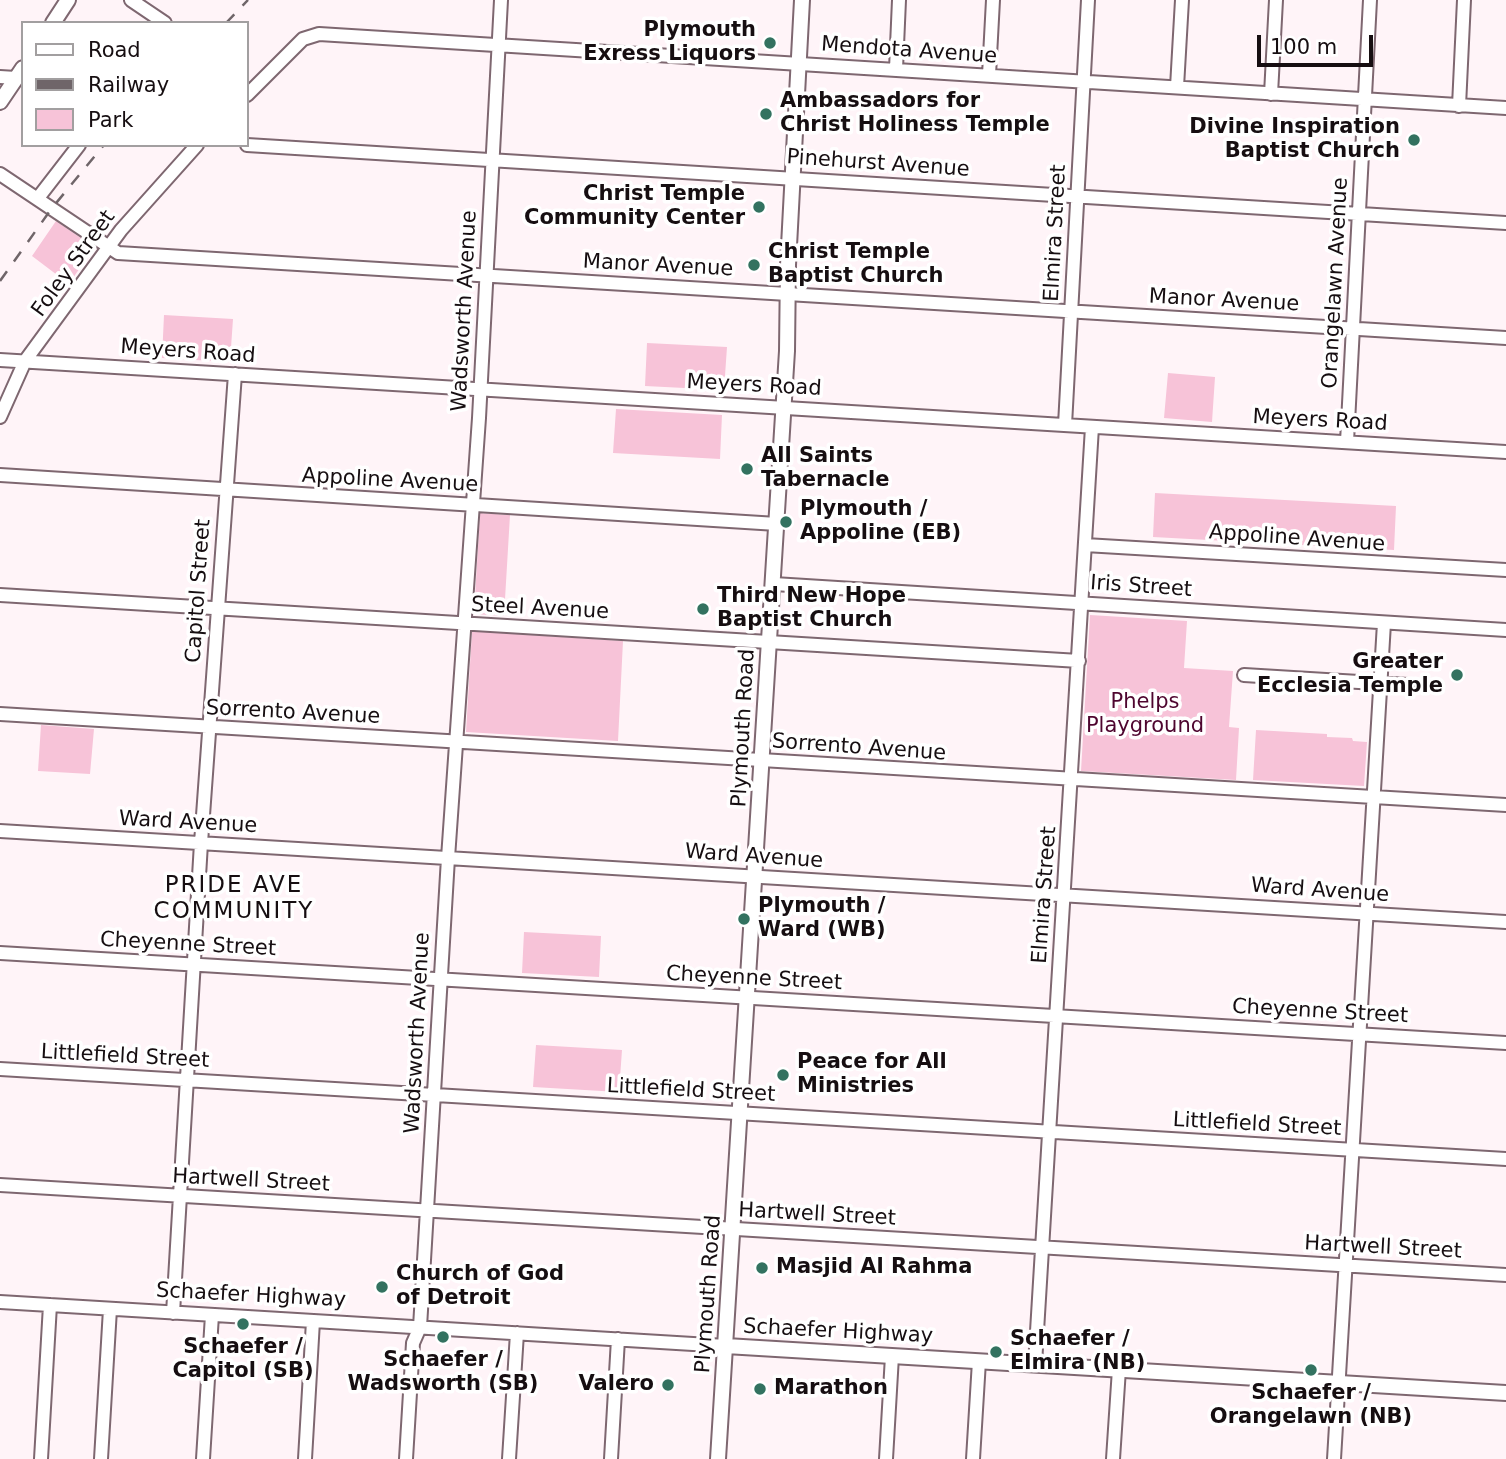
<!DOCTYPE html>
<html>
<head>
<meta charset="utf-8">
<style>
  body { margin:0 }
  #map { position:relative; width:1506px; height:1459px; overflow:hidden; background:#fff4f8; font-family:"DejaVu Sans",sans-serif }
  canvas { display:block }
  .legend { position:absolute; left:21px; top:21px; width:228px; height:126px; box-sizing:border-box; background:#fff; border:2px solid #a29fa0; margin:0; padding:9px 12px; list-style:none; font-size:21px; color:#160e11 }
  .legend li { display:flex; align-items:center; gap:14px; height:35px }
  .legend b { width:35px; border:2px solid #a29fa0 }
  .scale { position:absolute; left:1257px; top:35px; width:116px; height:32px; box-sizing:border-box; border:4px solid #160e11; border-top:0; padding-left:9px; font-size:21px; line-height:24px; white-space:nowrap; color:#160e11; -webkit-text-stroke:5px #fff; paint-order:stroke }
</style>
</head>
<body>
<div id="map">
<canvas width="1506" height="1459"></canvas>
<ul class="legend">
<li><b style="height:9px;background:#fff"></b>Road</li>
<li><b style="height:9px;background:#6f6569"></b>Railway</li>
<li><b style="height:19px;background:#f7c3d8"></b>Park</li>
</ul>
<div class="scale">100 m</div>
</div>
<script>
const g = document.querySelector('canvas').getContext('2d');
g.lineJoin = 'round';
function fill(path, color) {
  g.fillStyle = color;
  g.fill(path, 'evenodd');
}
function poly(rows) {
  const path = new Path2D();
  for (const r of rows) {
    path.moveTo(r[0], r[1]);
    for (let i = 2; i < r.length; i += 2) path.lineTo(r[i], r[i + 1]);
  }
  return path;
}
function trace(path, color, width, dash) {
  g.strokeStyle = color;
  g.lineWidth = width;
  g.lineCap = dash ? 'butt' : 'round';
  g.setLineDash(dash || []);
  g.stroke(path);
}
function label(font, color, halo, rows, align = 'center') {
  g.font = font + ' "DejaVu Sans",sans-serif';
  g.lineWidth = 7;
  g.setLineDash([]);
  g.textBaseline = 'middle';
  g.strokeStyle = halo;
  g.fillStyle = color;
  for (const [text, x, y, turn = 0] of rows) {
    g.save();
    g.translate(x, y);
    g.rotate((+turn || 0) * Math.PI / 180);
    g.textAlign = isNaN(turn) ? turn : align;
    if (halo) g.strokeText(text, 0, 0);
    g.fillText(text, 0, 0);
    g.restore();
  }
}
fill(poly([
  [56,221,94,247,69,284,32,256],
  [164,315,233,319,230,362,162,358],
  [647,343,727,347,724,390,645,386],
  [1168,373,1215,377,1212,422,1164,418],
  [616,409,722,415,720,459,613,453],
  [1155,493,1396,506,1394,550,1153,537],
  [480,513,510,515,504,616,474,614],
  [1090,615,1187,621,1184,668,1233,671,1229,727,1239,728,1236,780,1081,771],
  [472,631,623,641,618,741,466,732],
  [41,725,94,729,90,774,38,771],
  [1256,730,1327,734,1327,737,1352,738,1353,741,1367,742,1364,786,1253,780],
  [524,932,601,936,599,977,522,973],
  [536,1045,622,1050,619,1092,533,1087]
]), '#f7c3d8');
const minor = poly([
  [131,0,165,23],
  [896,69,899,0],
  [989,75,993,0],
  [0,77,16,78],
  [1177,87,1182,0],
  [1271,94,1276,0],
  [247,95,303,39,319,34,1506,108],
  [1459,106,1464,0],
  [247,145,1506,223],
  [0,174,118,253,1506,338],
  [38,198,79,145],
  [0,360,1506,452],
  [0,417,25,361,121,230,197,145],
  [1065,425,1088,0],
  [1347,442,1370,0],
  [0,475,777,524],
  [1085,545,1506,570],
  [774,584,1506,630],
  [0,595,1079,661],
  [1244,675,1408,685],
  [0,714,1506,805],
  [0,831,1506,922],
  [0,953,1506,1043],
  [0,1069,1506,1159],
  [0,1185,1506,1275],
  [0,1302,726,1346],
  [173,1313,201,843,235,374],
  [1035,1364,1092,427],
  [41,1459,50,1305],
  [101,1459,110,1309],
  [203,1459,212,1315],
  [305,1459,313,1321],
  [406,1459,413,1343,420,1327,448,858,479,418,501,0],
  [509,1459,517,1333],
  [611,1459,618,1339],
  [886,1459,892,1356],
  [973,1459,979,1361],
  [1113,1459,1119,1369],
  [1334,1459,1384,623]
]);
const major = poly([
  [53,23,68,0],
  [0,102,23,68],
  [726,1346,1506,1393],
  [718,1459,787,351,788,265,802,0]
]);
trace(minor, '#7e6770', 16);
trace(major, '#7e6770', 18);
trace(minor, '#fff', 12);
trace(major, '#fff', 14);
trace(poly([
  [226,23,248,0],
  [0,281,52,208,104,145]
]), '#6f6569', 2.5, [12, 12]);
for (const [x, y, r, color] of [
  [770,43,7,"#337260"],
  [766,114,7,"#337260"],
  [1414,140,7,"#337260"],
  [759,207,7,"#337260"],
  [754,265,7,"#337260"],
  [747,469,7,"#337260"],
  [786,522,7,"#337260"],
  [703,609,7,"#337260"],
  [1457,675,7,"#337260"],
  [744,919,7,"#337260"],
  [783,1075,7,"#337260"],
  [762,1268,7,"#337260"],
  [382,1287,7,"#337260"],
  [243,1324,7,"#337260"],
  [443,1337,7,"#337260"],
  [996,1352,7,"#337260"],
  [1311,1370,7,"#337260"],
  [668,1385,7,"#337260"],
  [760,1389,7,"#337260"]
]) {
  const dot = new Path2D();
  dot.arc(x, y, r, 0, 2 * Math.PI);
  g.fillStyle = color;
  g.fill(dot);
  trace(dot, '#fff', 2.5);
}
label('bold 21px', '#160e11', '#fff', [
  ["Plymouth",756,31,"right"],
  ["Exress Liquors",756,55,"right"],
  ["Ambassadors for",780,102],
  ["Christ Holiness Temple",780,126],
  ["Divine Inspiration",1400,128,"right"],
  ["Baptist Church",1400,152,"right"],
  ["Christ Temple",745,195,"right"],
  ["Community Center",745,219,"right"],
  ["Christ Temple",768,253],
  ["Baptist Church",768,277],
  ["All Saints",761,457],
  ["Tabernacle",761,481],
  ["Plymouth /",800,510],
  ["Appoline (EB)",800,534],
  ["Third New Hope",717,597],
  ["Baptist Church",717,621],
  ["Greater",1443,663,"right"],
  ["Ecclesia Temple",1443,687,"right"],
  ["Plymouth /",758,907],
  ["Ward (WB)",758,931],
  ["Peace for All",797,1063],
  ["Ministries",797,1087],
  ["Masjid Al Rahma",776,1268],
  ["Church of God",396,1275],
  ["of Detroit",396,1299],
  ["Schaefer /",1010,1340],
  ["Elmira (NB)",1010,1364],
  ["Schaefer /",243,1348,"center"],
  ["Capitol (SB)",243,1372,"center"],
  ["Schaefer /",443,1361,"center"],
  ["Wadsworth (SB)",443,1385,"center"],
  ["Valero",654,1385,"right"],
  ["Marathon",774,1389],
  ["Schaefer /",1311,1394,"center"],
  ["Orangelawn (NB)",1311,1418,"center"]
], 'left');
label('21px', '#160e11', '#fff', [
  ["Mendota Avenue",909,51,4],
  ["Pinehurst Avenue",878,164,4],
  ["Elmira Street",1056,233,-87],
  ["Foley Street",74,264,-54],
  ["Manor Avenue",658,266,3],
  ["Orangelawn Avenue",1336,283,-87],
  ["Manor Avenue",1224,301,3],
  ["Wadsworth Avenue",465,311,-87],
  ["Meyers Road",188,352,4],
  ["Meyers Road",754,386,3],
  ["Meyers Road",1320,421,3],
  ["Appoline Avenue",390,481,3],
  ["Appoline Avenue",1297,539,4],
  ["Iris Street",1141,587,4],
  ["Capitol Street",199,591,-86],
  ["Steel Avenue",540,609,3],
  ["Sorrento Avenue",293,713,3],
  ["Plymouth Road",744,728,-87],
  ["Sorrento Avenue",859,748,4],
  ["Ward Avenue",188,823,3],
  ["Ward Avenue",754,857,4],
  ["Ward Avenue",1320,891,4],
  ["Elmira Street",1045,895,-86],
  ["Cheyenne Street",188,945,3],
  ["Cheyenne Street",754,979,3],
  ["Cheyenne Street",1320,1012,3],
  ["Wadsworth Avenue",418,1033,-87],
  ["Littlefield Street",125,1057,3],
  ["Littlefield Street",691,1091,3],
  ["Littlefield Street",1257,1125,3],
  ["Hartwell Street",251,1181,3],
  ["Hartwell Street",817,1215,3],
  ["Hartwell Street",1383,1248,3],
  ["Plymouth Road",709,1294,-86],
  ["Schaefer Highway",251,1296,3],
  ["Schaefer Highway",838,1332,3]
]);
label('21px', '#4e052f', '#fff', [
  ["Phelps",1145,703],
  ["Playground",1145,727]
]);
g.letterSpacing = '2px';
label('23px', '#160e11', '#fff', [
  ["PRIDE AVE",234,886],
  ["COMMUNITY",234,912]
]);
g.letterSpacing = '0px';
</script>
</body>
</html>
